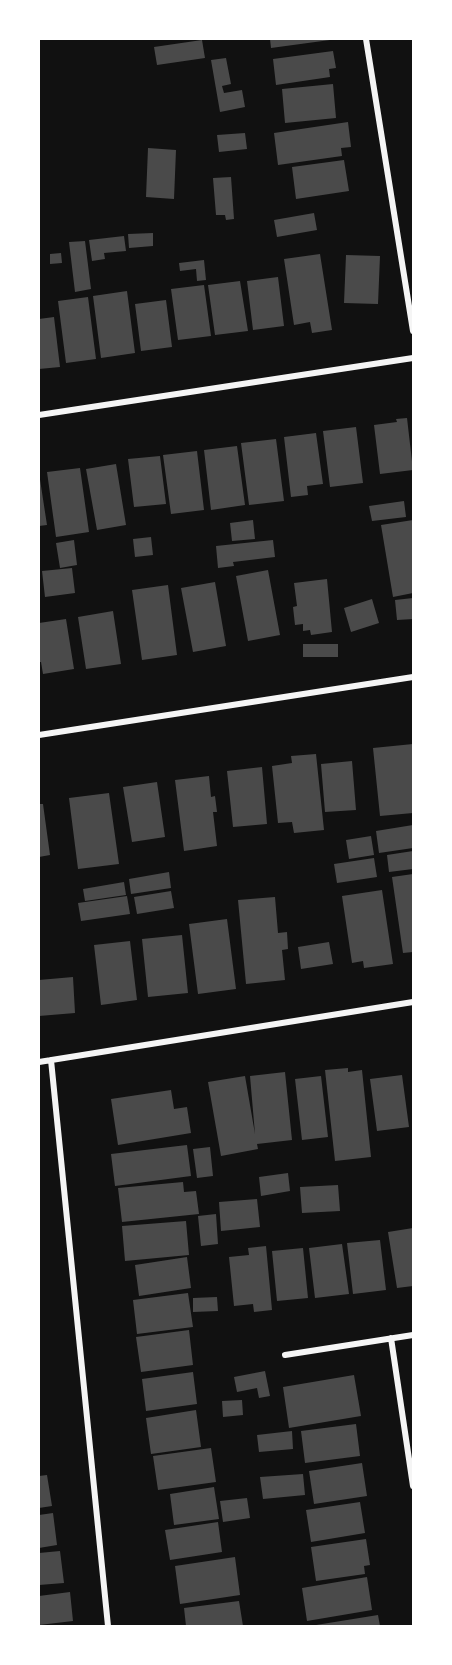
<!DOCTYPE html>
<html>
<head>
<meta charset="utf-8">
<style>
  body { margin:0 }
  #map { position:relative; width:452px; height:1665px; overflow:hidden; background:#111; font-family:"Space Grotesk",sans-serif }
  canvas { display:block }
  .frame { position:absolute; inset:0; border:40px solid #fff; pointer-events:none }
</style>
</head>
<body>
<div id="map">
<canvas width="452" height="1665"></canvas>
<div class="frame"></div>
</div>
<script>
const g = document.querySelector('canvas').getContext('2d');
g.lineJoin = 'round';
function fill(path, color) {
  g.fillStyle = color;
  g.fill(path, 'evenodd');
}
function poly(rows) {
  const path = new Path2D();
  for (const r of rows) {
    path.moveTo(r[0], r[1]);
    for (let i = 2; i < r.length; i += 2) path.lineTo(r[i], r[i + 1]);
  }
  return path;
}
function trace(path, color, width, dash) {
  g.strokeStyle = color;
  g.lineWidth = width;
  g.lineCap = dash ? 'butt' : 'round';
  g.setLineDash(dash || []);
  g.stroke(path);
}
fill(poly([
  [270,39,330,39,330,40,271,48],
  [202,40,205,58,157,65,154,47],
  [333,51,336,68,329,69,330,77,276,85,273,59],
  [226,58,231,84,222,86,224,93,242,90,245,107,220,112,211,60],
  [333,84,336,118,285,123,282,89],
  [348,122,351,147,341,148,342,156,278,165,274,133],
  [245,133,247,149,219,152,217,135],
  [148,148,176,150,174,199,146,197],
  [344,160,349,191,296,199,292,167],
  [231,177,234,219,226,220,225,215,216,215,213,178],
  [314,213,317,230,277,237,274,220],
  [153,233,153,246,129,248,128,234],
  [124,236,126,251,104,253,105,259,92,261,89,240],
  [85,241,91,289,75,292,69,242],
  [61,253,62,263,50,264,50,254],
  [320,254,332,330,312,333,310,322,294,325,284,259],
  [346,255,380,256,378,304,344,303],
  [204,260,206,280,197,281,196,269,180,271,179,263],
  [278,277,284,326,253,330,247,281],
  [240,281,248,331,215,335,208,285],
  [204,285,211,336,178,340,171,289],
  [127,291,135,353,101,358,93,296],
  [88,297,96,359,66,363,58,301],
  [166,300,172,347,141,351,135,304],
  [54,317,60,367,39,369,39,319],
  [407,418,413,470,380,474,374,425,397,422,396,419],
  [356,427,363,483,330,487,323,431],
  [316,433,323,484,307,486,308,495,291,497,284,437],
  [276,439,284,501,249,505,241,443],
  [237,446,245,505,211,510,204,450],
  [197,451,204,510,171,514,163,455],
  [160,456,166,504,134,507,128,459],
  [116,464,126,525,97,530,86,469],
  [80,468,89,532,56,537,47,472],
  [39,473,47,525,39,526],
  [404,501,406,517,372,521,369,506],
  [253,520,255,539,232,541,230,523],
  [413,520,413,593,393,597,381,525],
  [151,537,153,555,135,557,133,539],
  [74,540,77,565,60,568,56,543],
  [273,540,275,557,233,562,234,566,218,568,216,546],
  [72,568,75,593,45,597,42,571],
  [268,570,280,635,248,641,236,576],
  [327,579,332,632,311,635,310,630,303,631,303,624,295,625,293,607,297,606,294,583],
  [215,582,226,646,193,652,181,588],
  [168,585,177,655,142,660,132,590],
  [413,598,413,619,397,620,395,600],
  [372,599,379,623,351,632,344,608],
  [113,611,121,664,86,669,78,617],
  [66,619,74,669,43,674,41,662,39,662,39,623],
  [303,644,338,644,338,657,303,657],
  [413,744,413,813,380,816,373,748],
  [316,754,324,830,294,833,292,822,278,823,272,766,292,763,291,756],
  [352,761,356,810,325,812,321,764],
  [262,767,267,824,233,827,227,771],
  [209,776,211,797,215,796,217,812,213,812,217,846,184,851,175,780],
  [157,782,165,837,132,842,123,787],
  [109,793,119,864,78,869,69,798],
  [39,804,43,804,50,855,39,857],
  [413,825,413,848,379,853,376,831],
  [371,836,374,855,349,859,346,840],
  [413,851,413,869,389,872,387,855],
  [374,858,377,877,337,883,334,864],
  [169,872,171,888,131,894,129,879],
  [413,874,413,952,403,953,392,877],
  [124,882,126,895,85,901,83,889],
  [382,890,393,964,364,968,363,961,352,963,342,896],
  [171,891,174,908,137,914,134,897],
  [127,896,130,914,81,921,78,903],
  [275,897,278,933,287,932,288,949,282,950,285,980,246,984,238,900],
  [227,919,236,989,198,994,189,924],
  [182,935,188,993,148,997,142,939],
  [130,941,137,1000,101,1005,94,945],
  [329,942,333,964,301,969,298,947],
  [73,977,75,1013,39,1016,39,980],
  [348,1068,348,1072,362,1070,371,1157,335,1161,325,1070],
  [285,1072,292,1140,257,1144,258,1149,221,1156,208,1082,245,1076,255,1134,250,1076],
  [402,1075,409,1127,377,1131,370,1079],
  [321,1076,328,1137,302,1140,295,1079],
  [171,1090,174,1109,187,1107,191,1133,118,1145,111,1099],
  [187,1145,191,1176,115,1186,111,1154],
  [210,1147,213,1176,197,1178,193,1149],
  [288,1173,290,1191,261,1196,259,1177],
  [183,1182,184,1192,196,1191,199,1214,122,1222,118,1188],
  [338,1185,340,1211,302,1213,300,1187],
  [257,1199,260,1227,221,1231,219,1202],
  [216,1214,218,1244,201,1246,198,1216],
  [186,1221,189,1255,125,1261,122,1226],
  [413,1228,413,1286,397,1288,388,1232],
  [380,1240,386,1290,353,1294,347,1243],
  [342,1244,349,1294,315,1298,309,1248],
  [266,1246,272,1310,254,1312,253,1304,234,1306,229,1257,249,1255,248,1248],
  [303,1248,308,1298,277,1301,272,1251],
  [187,1257,191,1288,139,1296,135,1265],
  [188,1293,193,1327,137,1334,133,1300],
  [217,1297,218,1311,193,1312,193,1298],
  [189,1330,193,1365,141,1372,136,1337],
  [265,1371,270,1396,259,1398,257,1388,237,1392,234,1377],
  [193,1372,197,1404,146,1411,142,1379],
  [354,1375,361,1416,289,1428,283,1387],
  [242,1400,243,1415,223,1417,222,1401],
  [196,1410,201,1447,151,1454,146,1418],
  [356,1424,360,1456,305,1463,301,1431],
  [292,1431,293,1449,259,1452,257,1435],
  [211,1448,216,1482,158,1490,153,1456],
  [362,1463,367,1496,314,1504,309,1471],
  [303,1474,305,1495,263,1499,260,1477],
  [47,1475,52,1506,39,1508,39,1476],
  [214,1487,219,1519,174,1525,170,1494],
  [247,1498,250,1518,223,1522,220,1501],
  [360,1502,365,1533,311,1542,306,1510],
  [53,1513,57,1545,39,1548,39,1515],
  [218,1522,222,1552,170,1560,165,1530],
  [366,1539,370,1565,364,1566,365,1574,316,1581,311,1547],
  [60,1551,64,1583,39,1585,39,1553],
  [235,1557,240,1595,180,1604,175,1566],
  [367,1577,372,1610,307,1621,302,1588],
  [70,1592,73,1621,39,1625,39,1596],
  [239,1601,243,1626,186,1626,184,1608],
  [378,1615,380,1626,316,1626,316,1625]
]), '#4a4a4a');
trace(poly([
  [366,39,413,331],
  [39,415,413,358],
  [39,735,413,677],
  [51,1060,108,1626],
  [39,1062,413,1002],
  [391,1338,413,1486],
  [285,1355,413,1335]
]), '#f5f5f5', 6);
</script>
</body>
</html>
